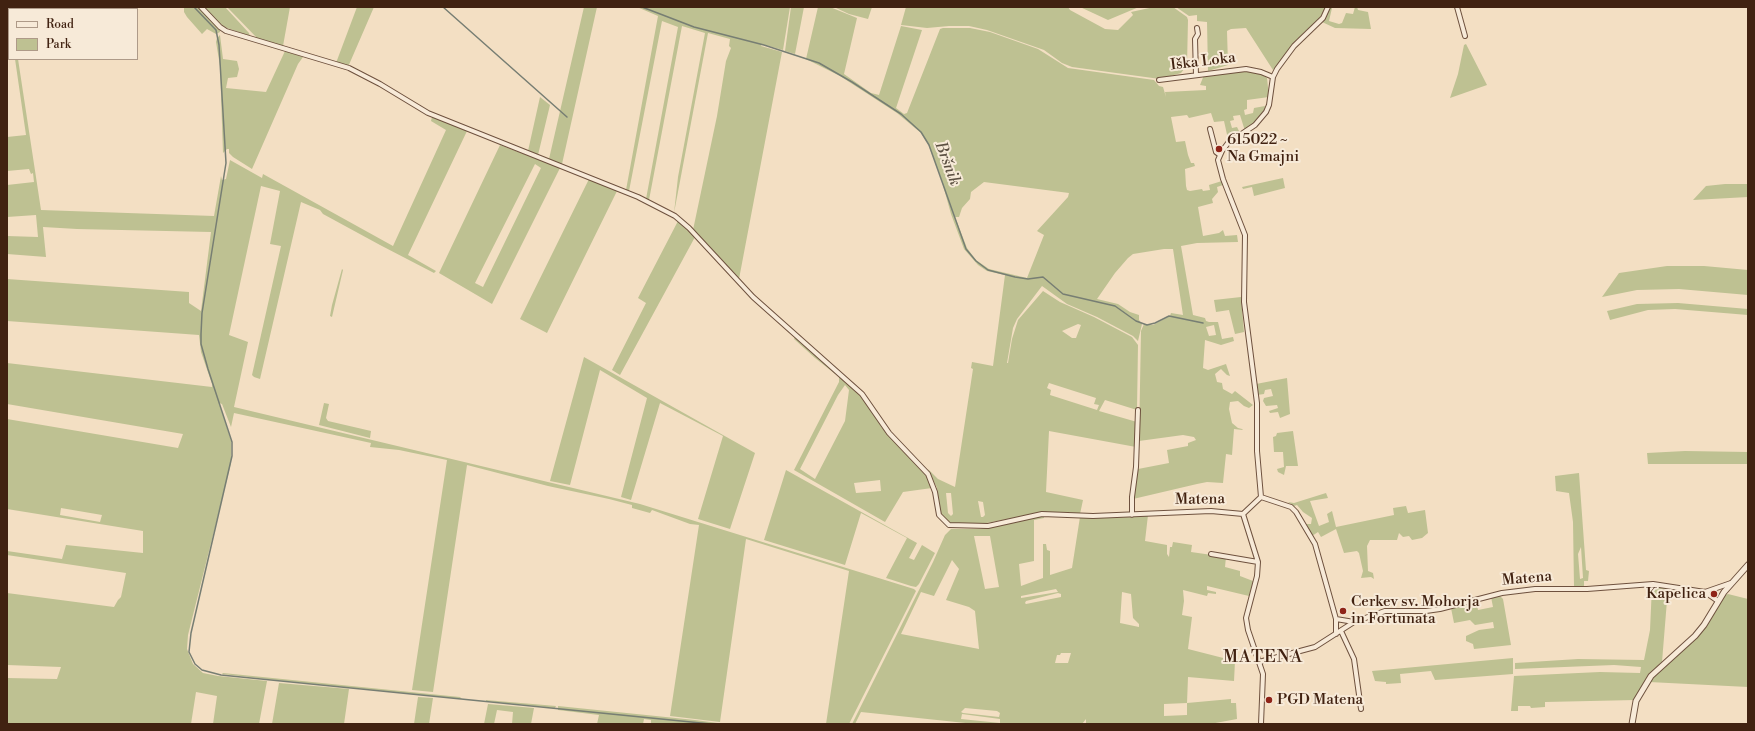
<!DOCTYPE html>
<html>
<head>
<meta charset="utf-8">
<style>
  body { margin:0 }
  #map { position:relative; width:1755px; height:731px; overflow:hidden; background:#f3dfc3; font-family:"Libre Bodoni",serif }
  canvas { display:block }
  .frame { position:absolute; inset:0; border:8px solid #412211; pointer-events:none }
  .legend { position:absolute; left:8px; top:8px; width:130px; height:52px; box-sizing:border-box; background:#f7ead8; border:1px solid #ae9a88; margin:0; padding:5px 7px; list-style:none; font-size:12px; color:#412211 }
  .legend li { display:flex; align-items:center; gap:8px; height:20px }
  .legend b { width:20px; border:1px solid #ae9a88 }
</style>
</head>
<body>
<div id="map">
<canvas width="1755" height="731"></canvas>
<div class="frame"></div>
<ul class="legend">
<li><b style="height:5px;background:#f7ead8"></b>Road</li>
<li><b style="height:11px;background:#bec192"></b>Park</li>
</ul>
</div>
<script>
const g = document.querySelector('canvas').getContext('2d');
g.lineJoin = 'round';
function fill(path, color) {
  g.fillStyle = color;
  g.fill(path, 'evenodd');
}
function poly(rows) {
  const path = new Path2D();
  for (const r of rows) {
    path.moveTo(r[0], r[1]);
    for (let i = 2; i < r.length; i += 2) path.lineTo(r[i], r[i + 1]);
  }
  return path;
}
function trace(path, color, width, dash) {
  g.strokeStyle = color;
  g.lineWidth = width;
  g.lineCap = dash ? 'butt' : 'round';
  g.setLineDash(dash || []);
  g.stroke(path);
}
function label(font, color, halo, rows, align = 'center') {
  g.font = font + ' "Libre Bodoni",serif';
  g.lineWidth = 4;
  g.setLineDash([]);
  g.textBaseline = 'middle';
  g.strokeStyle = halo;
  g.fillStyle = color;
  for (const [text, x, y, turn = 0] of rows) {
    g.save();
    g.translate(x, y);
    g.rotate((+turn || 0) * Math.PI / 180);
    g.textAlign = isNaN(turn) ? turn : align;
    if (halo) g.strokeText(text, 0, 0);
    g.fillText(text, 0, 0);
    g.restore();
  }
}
fill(poly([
  [184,7,198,7,220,29,220,32,216,34,207,29,202,34,187,17,184,12],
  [203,7,225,7,249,33,250,36,224,27],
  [227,7,290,7,283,46,258,39],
  [357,7,374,7,348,67,336,63],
  [584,7,597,7,562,164,549,159],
  [637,7,790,7,783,50,762,44,761,46,782,52,739,279,693,230,717,116,726,61,731,48,729,46,730,39,708,33,674,213,678,177,705,33,682,26,649,200,646,199,678,27,662,21,629,191,626,190,658,16],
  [791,7,804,7,795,54,785,51],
  [818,7,830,7,857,18,844,74,871,93,879,95,901,26,922,30,896,108,904,114,907,113,940,29,943,28,970,28,990,32,1038,49,1068,68,1154,80,1159,86,1163,87,1166,97,1165,92,1206,90,1206,86,1200,85,1204,75,1246,71,1261,74,1267,78,1269,97,1247,100,1247,109,1244,110,1245,115,1253,113,1254,108,1265,106,1264,112,1253,125,1245,131,1240,115,1233,116,1234,120,1230,121,1232,128,1237,127,1240,133,1228,139,1224,121,1214,122,1211,113,1189,118,1187,115,1171,117,1176,142,1185,141,1188,155,1191,163,1194,163,1195,166,1185,169,1186,186,1187,190,1190,191,1202,189,1203,191,1210,190,1209,185,1222,181,1223,185,1217,187,1218,192,1212,199,1213,203,1198,207,1203,236,1219,233,1223,230,1225,236,1237,235,1238,242,1197,243,1181,246,1193,315,1205,318,1206,321,1209,322,1218,322,1222,339,1233,337,1234,341,1221,345,1205,340,1203,368,1208,370,1226,364,1230,376,1227,375,1221,369,1215,374,1217,382,1222,383,1223,389,1232,394,1235,391,1253,405,1249,408,1244,406,1238,401,1230,402,1229,409,1232,423,1238,428,1242,429,1243,430,1234,429,1232,455,1226,454,1223,483,1207,482,1197,484,1133,499,1138,469,1169,463,1167,450,1188,446,1188,443,1196,440,1194,437,1183,435,1139,441,1141,331,1144,324,1153,325,1170,316,1171,313,1183,315,1173,249,1164,249,1133,254,1128,258,1115,273,1097,299,1118,304,1130,312,1139,315,1139,320,1142,324,1138,341,1133,336,1097,317,1067,304,1042,286,1017,319,1013,328,1007,363,1008,363,1012,339,1018,320,1043,291,1060,302,1094,317,1132,337,1138,345,1137,410,1105,400,1099,411,1137,422,1136,447,1049,431,1046,492,1083,500,1080,514,1067,512,1039,513,976,525,952,524,942,517,938,506,937,488,928,469,938,479,955,487,973,369,971,368,972,362,993,366,1005,275,987,271,978,265,964,249,951,214,941,178,928,144,921,133,897,113,840,76,806,59],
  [984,182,1069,193,1068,197,1037,231,1044,235,1027,278,989,269,976,260,967,248,955,217,959,217,962,208,970,199,971,192],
  [1078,324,1081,325,1076,338,1072,338,1062,331],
  [1214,325,1216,335,1209,336,1206,327],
  [1049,383,1096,398,1094,404,1099,405,1097,410,1050,395,1051,390,1047,388],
  [946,493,951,493,953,514,951,516,948,513],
  [978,501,983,502,985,515,983,517,981,517],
  [834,7,872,7,868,19,849,14],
  [906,7,1068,7,1070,10,1105,29,1118,30,1133,15,1131,12,1154,7,1173,7,1187,17,1188,20,1187,65,1181,73,1160,79,1072,67,1062,63,1044,50,987,30,969,26,949,26,927,28,901,25],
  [1080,7,1139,7,1108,20],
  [1176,7,1327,7,1318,20,1300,37,1273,70,1246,28,1231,29,1227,31,1228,65,1208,71,1207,22,1197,21,1197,15,1189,16],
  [1330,7,1332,8,1329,21,1339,24,1342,23,1346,13,1353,14,1355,7,1357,7,1358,10,1368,12,1371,29,1335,28,1322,22],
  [220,35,223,59,237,61,239,69,237,77,228,78,226,88,266,92,285,51,303,57,298,64,252,169,233,157,229,153,229,149,227,149,223,153,220,66,216,42,217,38],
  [1466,44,1487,85,1450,98,1458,74,1464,45],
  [15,59,18,59,41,210,214,216,221,176,222,180,226,179,230,160,262,178,263,174,393,246,446,130,431,121,432,117,467,131,408,255,436,271,434,273,380,245,323,214,320,210,301,202,260,379,254,377,252,375,281,246,270,244,280,191,261,186,229,335,248,342,234,407,640,504,914,589,916,591,906,611,849,724,826,724,849,571,746,539,720,722,670,716,699,525,690,524,652,510,650,513,632,508,632,505,609,499,548,486,467,465,433,692,412,690,447,460,399,450,370,447,371,443,234,413,231,427,222,404,219,403,231,441,231,463,188,635,187,649,193,664,203,673,218,676,267,681,259,724,213,724,217,696,196,692,191,724,7,724,7,678,57,679,61,667,7,665,7,593,114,607,118,600,121,597,126,573,7,555,7,551,62,559,66,545,143,553,143,531,7,509,7,419,178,448,183,434,7,404,7,363,212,387,212,384,201,352,199,335,7,321,7,279,189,292,189,303,201,311,211,232,77,229,43,227,46,257,7,254,7,236,38,237,36,215,7,217,7,185,34,182,33,173,31,174,29,169,7,171,7,137,26,135],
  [61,508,102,515,100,522,60,515],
  [540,97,550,105,538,155,528,151],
  [500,145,560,168,492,304,439,273],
  [535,164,541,168,483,287,475,283],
  [1283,178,1285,188,1254,196,1252,187,1243,189,1242,187],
  [589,179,617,191,547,333,520,319],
  [1725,184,1748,184,1748,197,1693,200,1706,186],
  [678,221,695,237,620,375,612,370,646,303,638,298],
  [1667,266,1704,266,1748,270,1748,295,1679,289,1637,290,1602,297,1619,273],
  [342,269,343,270,332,317,330,316,332,305],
  [1241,297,1244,332,1235,334,1229,310,1216,312,1214,300],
  [1678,303,1748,309,1748,315,1675,309,1648,310,1610,320,1607,311,1637,304],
  [795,337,857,391,869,406,882,428,922,469,928,478,932,488,903,492,885,522,794,470,839,382,839,377,815,358,794,339],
  [845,385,849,390,845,421,815,479,800,469,838,395],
  [880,480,881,491,856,493,854,483],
  [584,357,755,453,730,529,698,519,723,436,660,403,631,500,621,497,647,398,600,370,570,485,550,481],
  [1287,378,1290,414,1280,418,1278,412,1270,413,1269,411,1278,408,1277,405,1266,406,1263,401,1264,398,1273,396,1271,389,1265,390,1264,394,1257,395,1256,384],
  [324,403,329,404,326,418,328,421,371,431,370,438,319,425],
  [1293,431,1298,466,1286,466,1284,475,1278,472,1277,469,1284,467,1283,452,1274,452,1273,437,1276,436,1277,433],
  [1685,451,1748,452,1748,464,1648,464,1647,453],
  [786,470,917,543,909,558,914,560,922,545,935,553,919,584,916,587,911,586,886,578,907,538,861,513,845,565,764,540],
  [1579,473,1586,570,1589,571,1588,581,1584,581,1584,587,1574,587,1573,522,1569,493,1556,491,1555,476],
  [1581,547,1583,578,1580,579,1578,554],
  [1326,493,1328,498,1310,501,1319,526,1329,522,1327,514,1332,511,1336,527,1394,515,1393,508,1406,506,1408,513,1425,510,1428,533,1422,538,1412,540,1409,536,1403,537,1399,533,1397,540,1370,540,1367,546,1368,571,1373,573,1374,579,1371,577,1361,578,1363,571,1359,553,1357,551,1344,553,1336,529,1321,537,1318,532,1312,536,1306,524,1311,524,1312,518,1303,512,1297,505,1294,506,1288,502,1294,503],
  [1148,515,1145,541,1167,545,1167,554,1169,557,1170,547,1172,547,1173,542,1192,545,1191,552,1226,557,1225,567,1240,571,1240,576,1253,581,1249,596,1207,586,1207,590,1216,592,1216,594,1208,593,1207,596,1183,590,1184,601,1182,615,1192,617,1188,649,1235,661,1234,681,1188,677,1187,703,1231,699,1231,703,1236,703,1237,719,1210,724,1086,724,1086,719,1082,724,975,724,861,712,855,724,852,724,933,562,945,535,951,529,981,529,1044,516,1044,518,1034,520,1034,561,1019,564,1021,586,1043,578,1043,544,1046,544,1047,550,1050,551,1050,575,1072,568,1080,517],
  [974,536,990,536,999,587,985,589],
  [952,560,959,569,946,600,969,607,975,611,979,649,901,634,921,592,934,596],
  [1056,589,1058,592,1021,598,1021,596],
  [1122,592,1131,594,1133,618,1139,624,1139,627,1120,623],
  [1058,593,1061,594,1061,597,1026,604,1025,603,1026,601],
  [1061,653,1071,653,1068,663,1055,663,1057,655,1060,655],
  [1187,703,1187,715,1164,716,1164,704],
  [965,708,997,711,1000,713,999,717,963,713,961,712],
  [962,714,1000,719,1000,723,961,719],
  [1652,586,1668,588,1662,662,1645,681,1635,700,1545,702,1545,707,1531,708,1530,706,1518,706,1518,711,1511,711,1514,676,1600,672,1640,673,1641,667,1614,665,1515,669,1515,663,1578,659,1644,660,1650,630],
  [1728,594,1748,599,1748,687,1649,682,1655,674,1700,634,1723,596],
  [1499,595,1503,599,1511,645,1474,649,1473,644,1466,641,1466,636,1479,630,1494,628,1493,622,1475,625,1470,620,1454,623,1451,608,1476,601,1478,610,1493,607,1491,597],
  [1513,658,1513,674,1435,680,1431,671,1400,674,1401,683,1386,684,1386,682,1375,681,1372,671],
  [223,673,460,697,462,699,276,680,222,674],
  [279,683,349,689,344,724,272,724],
  [418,697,433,698,429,724,414,724],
  [486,700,556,706,555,708,486,701],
  [488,704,534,708,531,724,512,724,513,712,497,710,494,724,484,724],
  [558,706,695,720,725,724,651,724,651,720,644,719,643,724,597,724,599,715,558,710]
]), '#bec192');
trace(poly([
  [194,7,216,30,219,45,226,163,202,313,201,334,201,344,208,369,232,442,232,456,191,633,189,652,195,664,202,670,221,675,711,724],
  [443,7,567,117],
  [642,7,694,27,764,45,819,63,852,82,901,114,921,132,929,145,966,249,976,261,988,270,1015,277,1028,279,1043,277,1063,294,1115,306,1136,321,1147,325,1155,323,1169,316,1203,323]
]), '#777e73', 1.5);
const minor = poly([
  [201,7,220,27,226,31,349,68,380,84,428,113,638,197,675,216,689,228,753,297,862,394,889,433,928,474,935,492,939,515,949,525,988,526,1042,514,1093,516,1211,511,1243,514],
  [1457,7,1465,36],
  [1196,75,1195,39,1198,34,1197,28],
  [1159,80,1246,69,1261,72,1273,77],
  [1210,129,1216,152,1220,155],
  [1261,497,1291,507,1296,512,1315,544,1336,619,1336,634],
  [1243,514,1261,497,1257,451,1257,403,1244,302,1245,235,1223,179,1218,160,1222,151,1228,143,1255,125,1266,112,1269,105,1273,77,1277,69,1294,46,1323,18,1328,7],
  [1243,514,1258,562,1257,576,1246,618,1248,630,1263,674,1261,724],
  [1132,515,1132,497,1136,467,1138,410],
  [1211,554,1258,562],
  [1705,592,1718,601],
  [1336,619,1354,622],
  [1341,631,1354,659,1361,709],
  [1259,662,1315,647,1354,622,1385,611,1426,611,1440,609,1502,593,1535,589,1587,589,1653,584,1705,592,1731,583]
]);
const tertiary = poly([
  [1632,724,1636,701,1651,676,1695,636,1704,625,1724,592,1748,565]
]);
trace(minor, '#6e513e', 6);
trace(tertiary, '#6e513e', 7);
trace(minor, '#f7ead8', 4);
trace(tertiary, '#f7ead8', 5);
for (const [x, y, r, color] of [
  [1219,149,4,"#8f2418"],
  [1714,594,4,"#8f2418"],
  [1343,611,4,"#8f2418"],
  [1269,700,4,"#8f2418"]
]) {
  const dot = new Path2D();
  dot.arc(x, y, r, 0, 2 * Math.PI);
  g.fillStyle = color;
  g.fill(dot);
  trace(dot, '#f7ead8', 1.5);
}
label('15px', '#412211', '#f7ead8', [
  ["Iška Loka",1203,62,-7],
  ["Matena",1200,500,-1],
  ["Matena",1527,579,-5]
]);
label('15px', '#412211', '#f7ead8', [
  ["615022 ~",1227,140],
  ["Na Gmajni",1227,157],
  ["Kapelica",1706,594,"right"],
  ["Cerkev sv. Mohorja",1351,602],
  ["in Fortunata",1351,619],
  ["PGD Matena",1277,700]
], 'left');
label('italic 16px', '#5c5042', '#f7ead8', [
  ["Bršnik",947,164,69]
]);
g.letterSpacing = '1px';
label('17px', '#412211', '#f7ead8', [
  ["MATENA",1263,658]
]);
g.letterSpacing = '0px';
</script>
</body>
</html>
